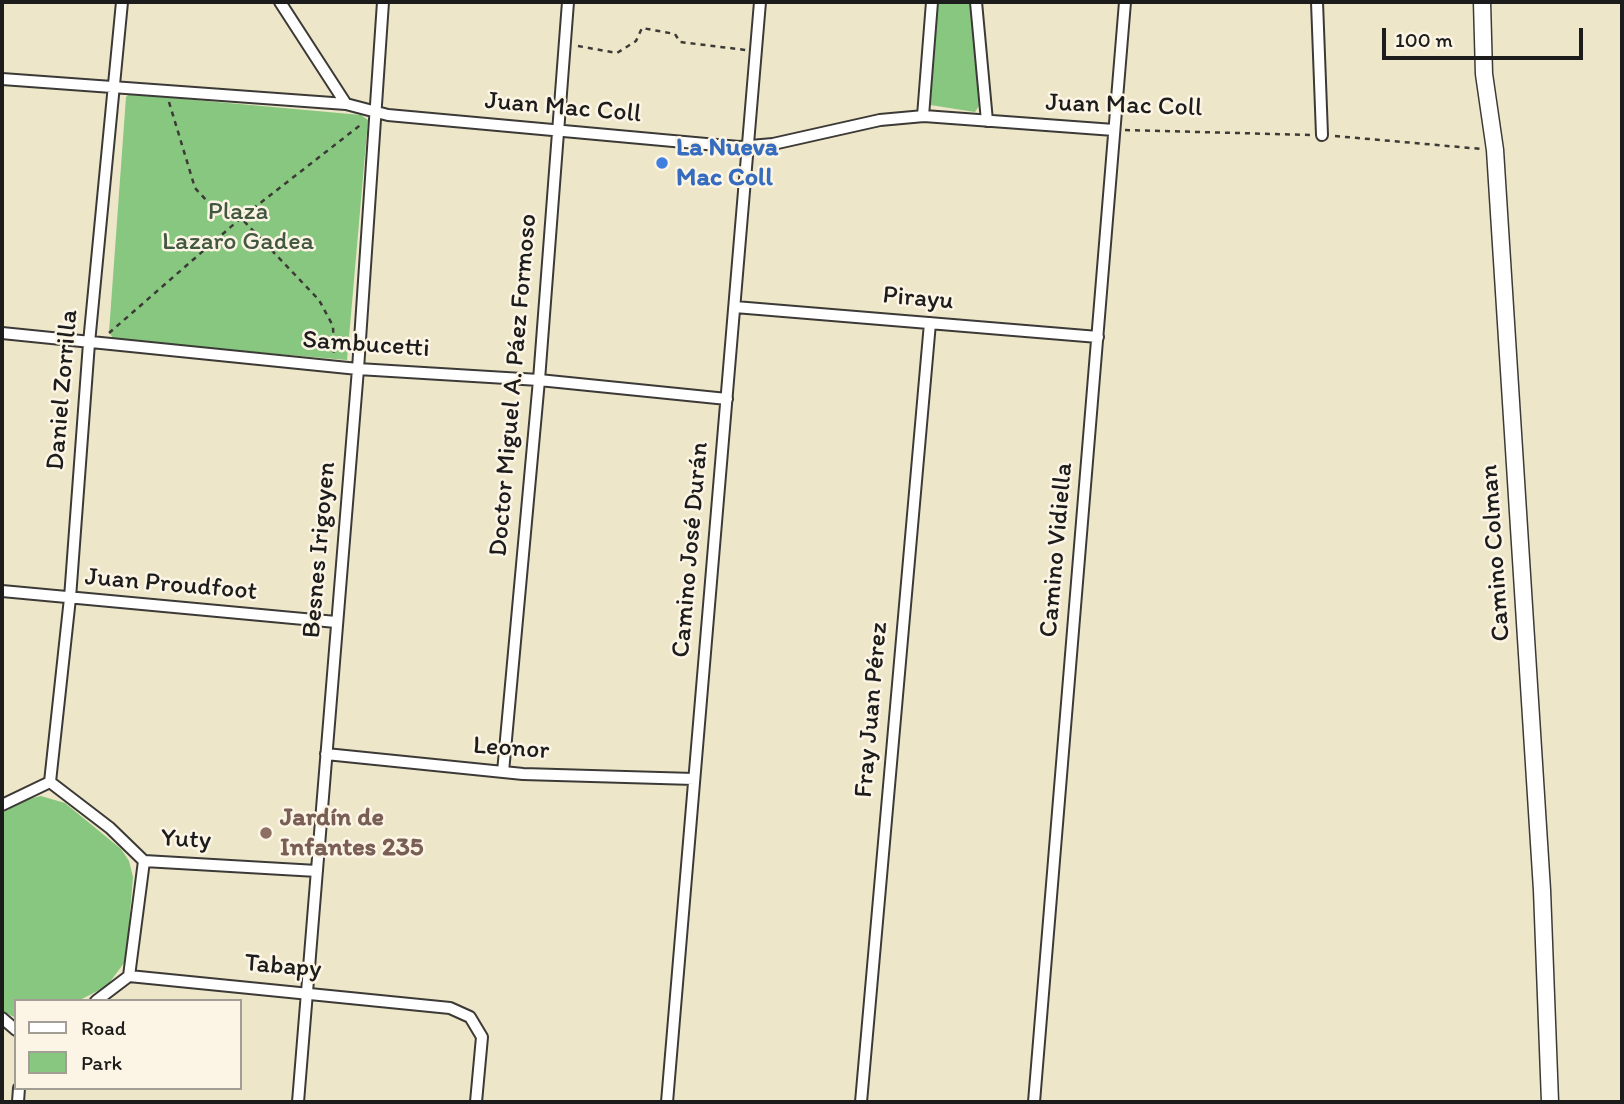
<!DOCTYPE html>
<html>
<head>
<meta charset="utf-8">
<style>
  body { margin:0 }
  #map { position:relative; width:1624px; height:1104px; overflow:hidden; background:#eee6c8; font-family:Itim,sans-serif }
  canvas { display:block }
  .frame { position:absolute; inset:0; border:4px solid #1c1c1c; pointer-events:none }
  .legend { position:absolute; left:14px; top:999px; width:228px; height:91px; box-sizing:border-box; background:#fcf5e5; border:2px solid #a29e95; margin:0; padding:9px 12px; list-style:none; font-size:21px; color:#1c1c1c }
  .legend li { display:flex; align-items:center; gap:14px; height:35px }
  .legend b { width:35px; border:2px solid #a29e95 }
  .scale { position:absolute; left:1382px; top:28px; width:201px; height:32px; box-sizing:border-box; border:4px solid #1c1c1c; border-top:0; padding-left:9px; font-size:21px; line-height:24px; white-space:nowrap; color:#1c1c1c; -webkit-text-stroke:5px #fcf5e5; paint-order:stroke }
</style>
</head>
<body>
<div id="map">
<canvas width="1624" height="1104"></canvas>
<div class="frame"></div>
<ul class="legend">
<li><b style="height:9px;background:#fff"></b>Road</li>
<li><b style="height:19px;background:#88c77f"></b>Park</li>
</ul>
<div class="scale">100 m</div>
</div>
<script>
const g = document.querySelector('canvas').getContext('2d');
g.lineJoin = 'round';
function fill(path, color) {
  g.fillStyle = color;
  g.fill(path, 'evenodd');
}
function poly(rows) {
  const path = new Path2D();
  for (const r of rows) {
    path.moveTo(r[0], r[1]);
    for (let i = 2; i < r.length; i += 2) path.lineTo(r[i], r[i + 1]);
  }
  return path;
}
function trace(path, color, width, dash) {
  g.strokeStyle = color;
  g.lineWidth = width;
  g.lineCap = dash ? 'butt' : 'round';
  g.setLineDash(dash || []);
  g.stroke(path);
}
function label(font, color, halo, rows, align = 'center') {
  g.font = font + ' Itim,sans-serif';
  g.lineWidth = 5;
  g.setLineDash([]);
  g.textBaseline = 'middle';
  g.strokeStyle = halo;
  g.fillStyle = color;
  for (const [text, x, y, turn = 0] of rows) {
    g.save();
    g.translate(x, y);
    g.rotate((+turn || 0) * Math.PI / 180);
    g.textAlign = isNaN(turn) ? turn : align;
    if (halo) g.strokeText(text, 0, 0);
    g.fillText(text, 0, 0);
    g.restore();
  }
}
fill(poly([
  [937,2,972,2,981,103,975,112,930,105],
  [129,94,361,115,368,120,347,360,114,340,109,332,126,97],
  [41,796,65,803,121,849,129,861,133,877,127,949,124,963,107,986,78,1001,16,1001,16,1018,2,1011,2,813,25,800]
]), '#88c77f');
const street = poly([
  [280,2,346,104],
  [976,2,987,121],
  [1317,2,1322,135],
  [2,79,346,104,388,115,739,147,773,144,880,120,924,116,1114,130],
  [923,116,932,2],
  [735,307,1098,337],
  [2,333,358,369,539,380,727,399],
  [2,591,336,622],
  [326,754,523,774,694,779],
  [503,772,539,380,568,2],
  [50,782,70,598,89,343,122,2],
  [2,805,50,782,110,828,144,861,317,871],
  [129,976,144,861],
  [96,1001,129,976,450,1008,470,1017,482,1037,476,1102],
  [2,1018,16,1030],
  [18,1102,19,1088],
  [298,1102,358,369,383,2],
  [667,1102,760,2],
  [861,1102,930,323],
  [1034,1102,1125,2]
]);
const secondary = poly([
  [1482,2,1484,74,1495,150,1542,890,1550,1102]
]);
trace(street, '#3c3a36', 14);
trace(secondary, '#3c3a36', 19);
trace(poly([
  [578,46,617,53,636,41,642,28,675,34,680,42,746,50],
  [169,102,195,188,208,202,241,218,319,300,333,326,334,356],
  [1125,130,1311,135],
  [1335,136,1482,149],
  [109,333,241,218,363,123]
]), '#3c3a36', 2.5, [5, 5]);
trace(street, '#fff', 10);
trace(secondary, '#fff', 16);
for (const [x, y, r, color] of [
  [662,163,7,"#3f7fe0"],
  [266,833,7,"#8d6e63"]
]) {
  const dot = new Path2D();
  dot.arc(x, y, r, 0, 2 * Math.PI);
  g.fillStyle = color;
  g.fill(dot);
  trace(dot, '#fcf5e5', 2.5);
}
label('26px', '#1c1c1c', '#fcf5e5', [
  ["Juan Mac Coll",1124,106,2],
  ["Juan Mac Coll",563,108,5],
  ["Pirayu",918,299,5],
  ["Sambucetti",366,345,4],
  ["Doctor Miguel A. Páez Formoso",514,385,-85],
  ["Daniel Zorrilla",63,390,-85],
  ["Besnes Irigoyen",320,550,-85],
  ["Camino José Durán",691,550,-85],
  ["Camino Vidiella",1057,550,-85],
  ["Camino Colman",1496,553,-94],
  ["Juan Proudfoot",171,585,5],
  ["Fray Juan Pérez",872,710,-85],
  ["Leonor",511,749,4],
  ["Yuty",186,840,3],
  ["Tabapy",283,967,5]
]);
label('bold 26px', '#366cbe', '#fcf5e5', [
  ["La Nueva",676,148],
  ["Mac Coll",676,178]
], 'left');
label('26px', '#42583f', '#fcf5e5', [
  ["Plaza",238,212],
  ["Lazaro Gadea",238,242]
]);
label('bold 26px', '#785e54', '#fcf5e5', [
  ["Jardín de",280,818],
  ["Infantes 235",280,848]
], 'left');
</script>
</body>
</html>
